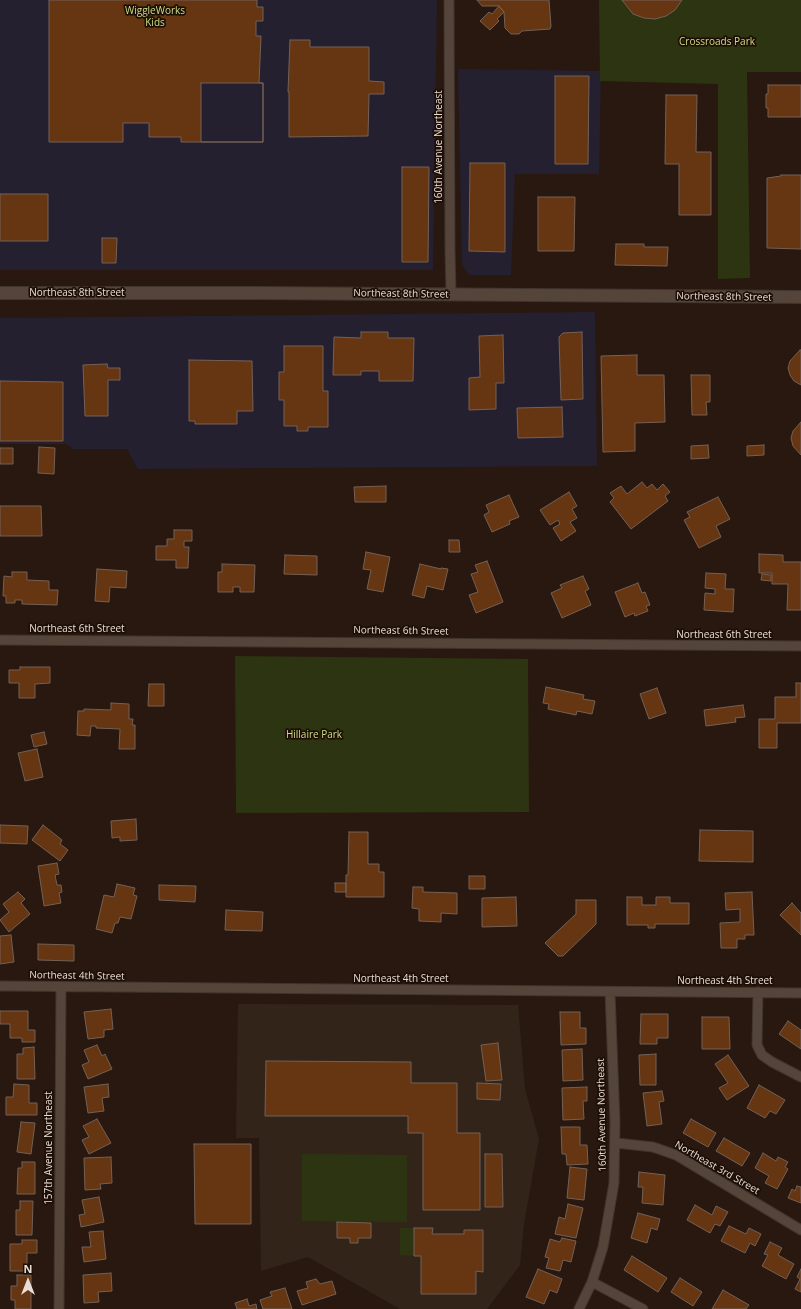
<!DOCTYPE html>
<html>
<head>
<meta charset="utf-8">
<style>
  body { margin:0 }
  #map { position:relative; width:801px; height:1309px; overflow:hidden; background:#28180f; font-family:"Open Sans",sans-serif }
  canvas { display:block }
  .north { position:absolute; left:8px; top:1261px; width:40px; height:40px; -webkit-text-stroke:3px #1e0f06; paint-order:stroke; rotate:0deg; font-size:11px; font-weight:700; line-height:16px; text-align:center; color:#e9ded7 }
  .north::after { content:''; display:block; margin:auto; width:14px; height:18px; background:#e9ded7; clip-path:polygon(50% 0,100% 100%,50% 72%,0 100%) }
</style>
</head>
<body>
<div id="map">
<canvas width="801" height="1309"></canvas>
<div class="north">N</div>
</div>
<script>
const g = document.querySelector('canvas').getContext('2d');
g.lineJoin = 'round';
function fill(path, color) {
  g.fillStyle = color;
  g.fill(path, 'evenodd');
}
function poly(rows) {
  const path = new Path2D();
  for (const r of rows) {
    path.moveTo(r[0], r[1]);
    for (let i = 2; i < r.length; i += 2) path.lineTo(r[i], r[i + 1]);
  }
  return path;
}
function trace(path, color, width, dash) {
  g.strokeStyle = color;
  g.lineWidth = width;
  g.lineCap = dash ? 'butt' : 'round';
  g.setLineDash(dash || []);
  g.stroke(path);
}
function label(font, color, halo, rows, align = 'center') {
  g.font = font + ' "Open Sans",sans-serif';
  g.lineWidth = 3.5;
  g.setLineDash([]);
  g.textBaseline = 'middle';
  g.strokeStyle = halo;
  g.fillStyle = color;
  for (const [text, x, y, turn = 0] of rows) {
    g.save();
    g.translate(x, y);
    g.rotate((+turn || 0) * Math.PI / 180);
    g.textAlign = isNaN(turn) ? turn : align;
    if (halo) g.strokeText(text, 0, 0);
    g.fillText(text, 0, 0);
    g.restore();
  }
}
fill(poly([
  [0,0,437,0,433,270,0,270],
  [458,69,601,71,599,174,515,174,511,275,469,275,462,265],
  [595,312,597,466,138,469,127,449,73,449,66,444,0,444,0,318]
]), '#252030');
fill(poly([
  [238,1004,518,1005,525,1089,539,1139,524,1224,520,1265,487,1309,400,1309,308,1257,261,1271,259,1138,236,1138]
]), '#332419');
fill(poly([
  [599,0,801,0,801,72,747,72,750,278,718,279,718,84,600,81],
  [235,656,528,659,529,812,236,813],
  [302,1154,407,1155,407,1222,302,1221],
  [400,1228,414,1228,414,1256,400,1255]
]), '#2d3411');
const building = poly([
  [49,0,257,0,257,7,263,7,263,21,256,21,256,36,261,36,259,83,263,83,263,142,181,142,181,137,149,137,149,123,123,123,123,142,49,142,49,0],
  [477,0,549,0,551,26,550,29,522,31,519,34,511,34,505,28,504,12,499,6,482,6,477,0],
  [622,0,682,0,675,10,666,16,655,19,644,18,633,14,622,0],
  [499,6,504,12,497,19,499,21,490,30,480,21,489,12,492,14,499,6],
  [290,40,310,40,310,47,369,47,369,81,384,82,384,94,369,94,368,136,289,137,289,92,288,92,290,40],
  [555,76,589,76,588,164,555,164,555,76],
  [201,83,263,83,263,142,201,142,201,83],
  [768,85,801,85,801,117,768,117,768,108,766,108,766,94,768,94,768,85],
  [666,95,697,95,696,152,711,152,711,215,679,215,679,164,665,164,666,95],
  [470,163,505,163,505,252,469,251,470,163],
  [402,167,429,167,428,262,402,262,402,167],
  [781,175,801,175,801,249,767,248,767,178,781,176,781,175],
  [0,194,48,194,48,241,0,241,0,194],
  [538,197,575,197,574,251,538,251,538,197],
  [102,238,117,238,116,263,102,263,102,238],
  [616,244,644,244,644,247,668,247,667,266,615,265,616,244],
  [361,332,388,332,388,338,414,338,413,381,379,381,379,371,361,371,361,375,333,375,334,337,361,338,361,332],
  [582,332,583,399,561,400,559,337,563,333,582,332],
  [503,335,504,383,496,383,496,409,469,410,469,378,480,377,479,336,503,335],
  [284,346,323,346,323,391,328,391,328,427,308,427,308,431,297,431,297,426,284,426,284,400,279,400,279,372,284,372,284,346],
  [800,350,801,350,801,385,794,381,790,375,788,368,790,361,800,350],
  [637,355,637,375,664,375,665,422,635,423,635,451,603,452,601,356,637,355],
  [189,360,252,361,253,411,237,411,237,424,195,424,195,421,189,421,189,360],
  [107,364,108,368,120,368,120,380,108,380,108,416,85,416,83,365,107,364],
  [691,375,710,375,710,402,706,402,707,415,692,415,691,375],
  [0,381,63,382,63,441,0,441,0,381],
  [562,407,563,437,518,438,517,408,562,407],
  [801,422,801,455,793,446,791,438,793,431,801,422],
  [708,445,709,458,691,459,691,446,708,445],
  [764,445,764,455,747,456,747,446,764,445],
  [39,447,55,448,54,474,38,473,39,447],
  [0,448,13,448,13,464,0,464,0,448],
  [642,482,647,488,652,484,657,490,663,484,670,492,665,496,668,501,631,529,610,502,614,498,610,493,621,486,627,494,642,482],
  [386,486,386,502,355,502,354,487,386,486],
  [569,492,577,506,572,509,577,518,570,522,576,531,561,541,553,528,560,524,558,520,550,525,540,510,569,492],
  [509,495,519,517,509,521,510,524,492,532,484,515,489,512,486,505,509,495],
  [718,497,730,519,716,526,721,537,699,548,684,520,690,517,687,512,718,497],
  [0,506,41,506,42,536,0,536,0,506],
  [174,530,192,530,192,541,184,541,184,547,189,547,188,568,176,568,176,560,156,560,156,546,167,546,167,539,174,539,174,530],
  [449,540,459,540,460,552,449,552,449,540],
  [366,552,390,557,383,592,367,589,371,570,363,569,366,552],
  [759,554,783,555,783,562,801,562,801,610,787,610,788,584,772,584,772,573,759,573,759,554],
  [285,555,317,556,317,575,284,574,285,555],
  [487,561,503,602,476,613,469,595,478,592,471,574,478,572,475,565,487,561],
  [222,564,255,565,254,592,240,592,240,587,233,587,233,592,218,592,218,572,222,572,222,564],
  [420,564,441,569,441,568,448,569,443,590,427,586,424,598,412,595,420,564],
  [97,569,127,571,126,588,110,587,109,602,95,601,97,569],
  [12,572,27,572,27,580,49,581,49,590,58,590,57,605,22,604,22,600,15,600,15,603,6,603,6,596,3,596,4,576,12,577,12,572],
  [706,573,726,574,725,589,734,589,733,612,704,610,705,593,715,594,715,589,705,588,706,573],
  [762,574,771,575,771,581,761,580,762,574],
  [583,576,589,589,585,591,591,605,562,618,551,593,562,588,560,585,583,576],
  [638,583,642,593,645,592,650,605,646,606,648,611,635,616,634,613,625,617,615,592,638,583],
  [20,667,50,667,50,683,35,684,35,698,19,698,19,683,9,683,9,670,20,670,20,667],
  [796,683,801,683,801,723,777,723,777,748,759,748,759,719,775,719,775,697,796,697,796,683],
  [149,684,164,684,164,706,148,706,149,684],
  [546,687,584,695,583,699,595,701,592,714,577,711,576,715,548,709,549,704,543,703,546,687],
  [657,688,666,713,649,719,640,694,657,688],
  [111,703,129,704,129,719,133,719,132,725,135,725,135,749,119,749,120,729,96,728,96,726,91,726,90,736,77,735,78,711,84,711,84,709,111,710,111,703],
  [743,705,745,717,735,718,736,722,706,726,704,710,743,705],
  [44,732,47,744,34,747,31,735,44,732],
  [37,749,43,777,25,781,18,753,37,749],
  [136,819,137,840,120,841,120,837,112,838,111,821,136,819],
  [0,825,28,826,27,844,0,843,0,825],
  [43,825,62,840,60,844,68,850,60,861,32,840,43,825],
  [700,830,753,831,753,862,699,861,700,830],
  [349,832,368,832,368,864,379,864,379,872,384,872,384,897,346,897,346,875,348,875,349,832],
  [57,863,59,874,55,875,57,885,61,885,62,892,59,893,61,903,44,906,38,866,57,863],
  [469,876,485,876,485,889,469,889,469,876],
  [335,883,346,883,346,892,335,892,335,883],
  [117,884,135,888,133,895,137,896,131,919,120,917,118,923,115,923,112,933,96,929,104,895,114,897,117,884],
  [159,885,196,886,195,902,159,900,159,885],
  [413,887,423,887,423,892,457,893,457,914,441,913,441,922,419,921,419,909,412,908,413,887],
  [18,892,25,899,21,903,30,914,9,932,0,920,9,912,3,904,18,892],
  [752,892,754,935,745,935,745,939,737,939,737,948,721,948,720,923,740,922,740,909,726,910,725,893,752,892],
  [516,897,517,926,482,927,482,898,516,897],
  [627,897,642,897,642,905,656,905,656,897,670,897,670,903,689,903,689,924,655,924,655,928,648,928,648,925,627,925,627,897],
  [576,900,596,900,596,924,563,956,558,956,545,943,576,914,576,900],
  [792,903,801,913,801,935,780,915,792,903],
  [226,910,263,912,262,931,225,930,226,910],
  [11,935,14,962,0,964,0,936,11,935],
  [38,944,74,945,74,961,38,960,38,944],
  [111,1009,113,1029,104,1030,104,1037,88,1039,84,1012,111,1009],
  [0,1011,28,1011,28,1030,35,1030,35,1042,22,1042,22,1038,10,1038,10,1024,0,1024,0,1011],
  [560,1012,580,1012,580,1028,586,1028,586,1044,561,1045,560,1012],
  [641,1014,668,1014,668,1038,657,1038,657,1044,640,1044,641,1014],
  [702,1017,729,1017,730,1049,702,1049,702,1017],
  [788,1021,801,1030,801,1049,779,1034,788,1021],
  [498,1043,502,1080,486,1081,481,1045,498,1043],
  [97,1045,102,1056,105,1054,112,1069,88,1079,82,1065,89,1062,84,1050,97,1045],
  [34,1047,35,1079,17,1079,17,1054,23,1054,23,1048,34,1047],
  [582,1049,583,1080,563,1081,562,1050,582,1049],
  [656,1054,656,1085,640,1085,639,1055,656,1054],
  [728,1055,749,1086,727,1100,719,1088,728,1083,715,1064,728,1055],
  [266,1061,411,1062,411,1083,457,1083,457,1133,480,1133,480,1210,423,1210,423,1133,408,1133,408,1116,265,1116,266,1061],
  [477,1083,501,1084,500,1100,477,1099,477,1083],
  [14,1084,29,1085,29,1103,37,1103,37,1115,6,1115,6,1097,13,1097,14,1084],
  [108,1084,109,1097,102,1098,104,1111,88,1113,84,1087,108,1084],
  [759,1085,785,1100,776,1114,770,1111,765,1118,747,1108,759,1085],
  [587,1087,587,1101,583,1101,584,1119,563,1120,562,1088,587,1087],
  [662,1091,664,1101,659,1102,662,1124,647,1126,643,1093,662,1091],
  [97,1119,111,1143,89,1154,82,1140,89,1137,83,1126,97,1119],
  [691,1119,716,1133,708,1147,683,1133,691,1119],
  [21,1122,35,1123,31,1154,17,1152,21,1122],
  [561,1127,580,1127,580,1145,587,1145,588,1164,567,1165,566,1154,562,1154,561,1127],
  [724,1138,750,1153,742,1166,716,1151,724,1138],
  [194,1144,251,1144,251,1224,195,1224,194,1144],
  [763,1153,776,1161,778,1157,788,1162,785,1167,788,1169,777,1189,765,1183,769,1176,755,1168,763,1153],
  [485,1154,502,1154,503,1207,485,1207,485,1154],
  [111,1157,112,1183,100,1184,101,1189,85,1190,84,1158,111,1157],
  [22,1162,35,1162,35,1194,17,1194,18,1168,22,1168,22,1162],
  [570,1167,587,1169,584,1200,567,1198,570,1167],
  [639,1172,665,1175,663,1205,642,1203,643,1187,638,1187,639,1172],
  [797,1186,801,1187,801,1203,788,1198,792,1189,795,1191,797,1186],
  [99,1197,104,1222,81,1227,79,1215,85,1214,82,1200,99,1197],
  [20,1201,33,1201,32,1235,16,1235,16,1210,20,1210,20,1201],
  [568,1204,583,1208,576,1238,555,1234,559,1217,565,1219,568,1204],
  [695,1205,712,1215,716,1206,728,1212,720,1226,715,1224,710,1233,687,1220,695,1205],
  [638,1213,660,1219,657,1230,651,1228,647,1243,631,1238,638,1213],
  [337,1222,371,1223,371,1238,358,1238,358,1243,350,1243,350,1238,337,1238,337,1222],
  [729,1226,746,1234,749,1228,761,1234,755,1246,750,1243,745,1253,721,1241,729,1226],
  [414,1228,433,1228,432,1234,464,1234,464,1230,483,1230,483,1272,476,1271,476,1294,421,1294,421,1256,414,1256,414,1228],
  [103,1231,106,1259,84,1262,82,1247,91,1247,89,1232,103,1231],
  [562,1238,576,1241,571,1262,563,1260,560,1271,546,1268,549,1258,545,1257,550,1239,560,1242,562,1238],
  [22,1240,37,1240,37,1253,27,1253,27,1271,10,1271,10,1244,22,1244,22,1240],
  [770,1242,782,1248,778,1255,794,1264,786,1279,762,1266,768,1255,764,1254,770,1242],
  [632,1256,667,1278,658,1292,624,1270,632,1256],
  [538,1269,562,1279,557,1293,550,1290,544,1304,526,1297,538,1269],
  [801,1269,801,1292,795,1289,800,1279,797,1277,801,1269],
  [111,1273,112,1291,98,1292,99,1302,84,1303,83,1275,111,1273],
  [17,1275,31,1275,31,1309,15,1309,15,1300,11,1300,11,1286,17,1286,17,1275],
  [680,1278,702,1292,693,1306,671,1292,680,1278],
  [316,1279,320,1284,332,1281,336,1294,302,1305,297,1291,308,1288,306,1282,316,1279],
  [285,1288,292,1309,263,1309,260,1300,272,1296,270,1292,285,1288],
  [723,1290,749,1305,746,1309,712,1309,723,1290],
  [247,1299,249,1306,256,1304,257,1309,237,1309,235,1303,247,1299]
]);
fill(building, '#663512');
trace(building, '#746156', 1);
const street = poly([
  [449,0,450,250,451,294],
  [0,640,801,646],
  [0,986,801,993],
  [758,992,757,1045,762,1055,772,1062,801,1077],
  [616,1143,653,1147,676,1155,801,1230],
  [592,1282,643,1309],
  [59,1309,61,987],
  [579,1309,592,1282,603,1247,614,1183,615,1122,610,992]
]);
const secondary = poly([
  [0,293,259,293,801,297]
]);
trace(street, '#40342f', 11);
trace(secondary, '#40342f', 14);
trace(street, '#554439', 9);
trace(secondary, '#554439', 12);
label('10px', '#cbde86', '#1e0f06', [
  ["WiggleWorks",155,11],
  ["Kids",155,23],
  ["Crossroads Park",717,42],
  ["Hillaire Park",314,735]
]);
label('10px', '#e9ded7', '#1e0f06', [
  ["160th Avenue Northeast",439,147,-90],
  ["Northeast 8th Street",77,293],
  ["Northeast 8th Street",401,294,1],
  ["Northeast 8th Street",724,297,1],
  ["Northeast 6th Street",77,629],
  ["Northeast 6th Street",401,631,1],
  ["Northeast 6th Street",724,635],
  ["Northeast 4th Street",77,976,1],
  ["Northeast 4th Street",401,979],
  ["Northeast 4th Street",725,981],
  ["160th Avenue Northeast",602,1115,-91],
  ["157th Avenue Northeast",49,1148,-90],
  ["Northeast 3rd Street",717,1168,30]
]);
</script>
</body>
</html>
